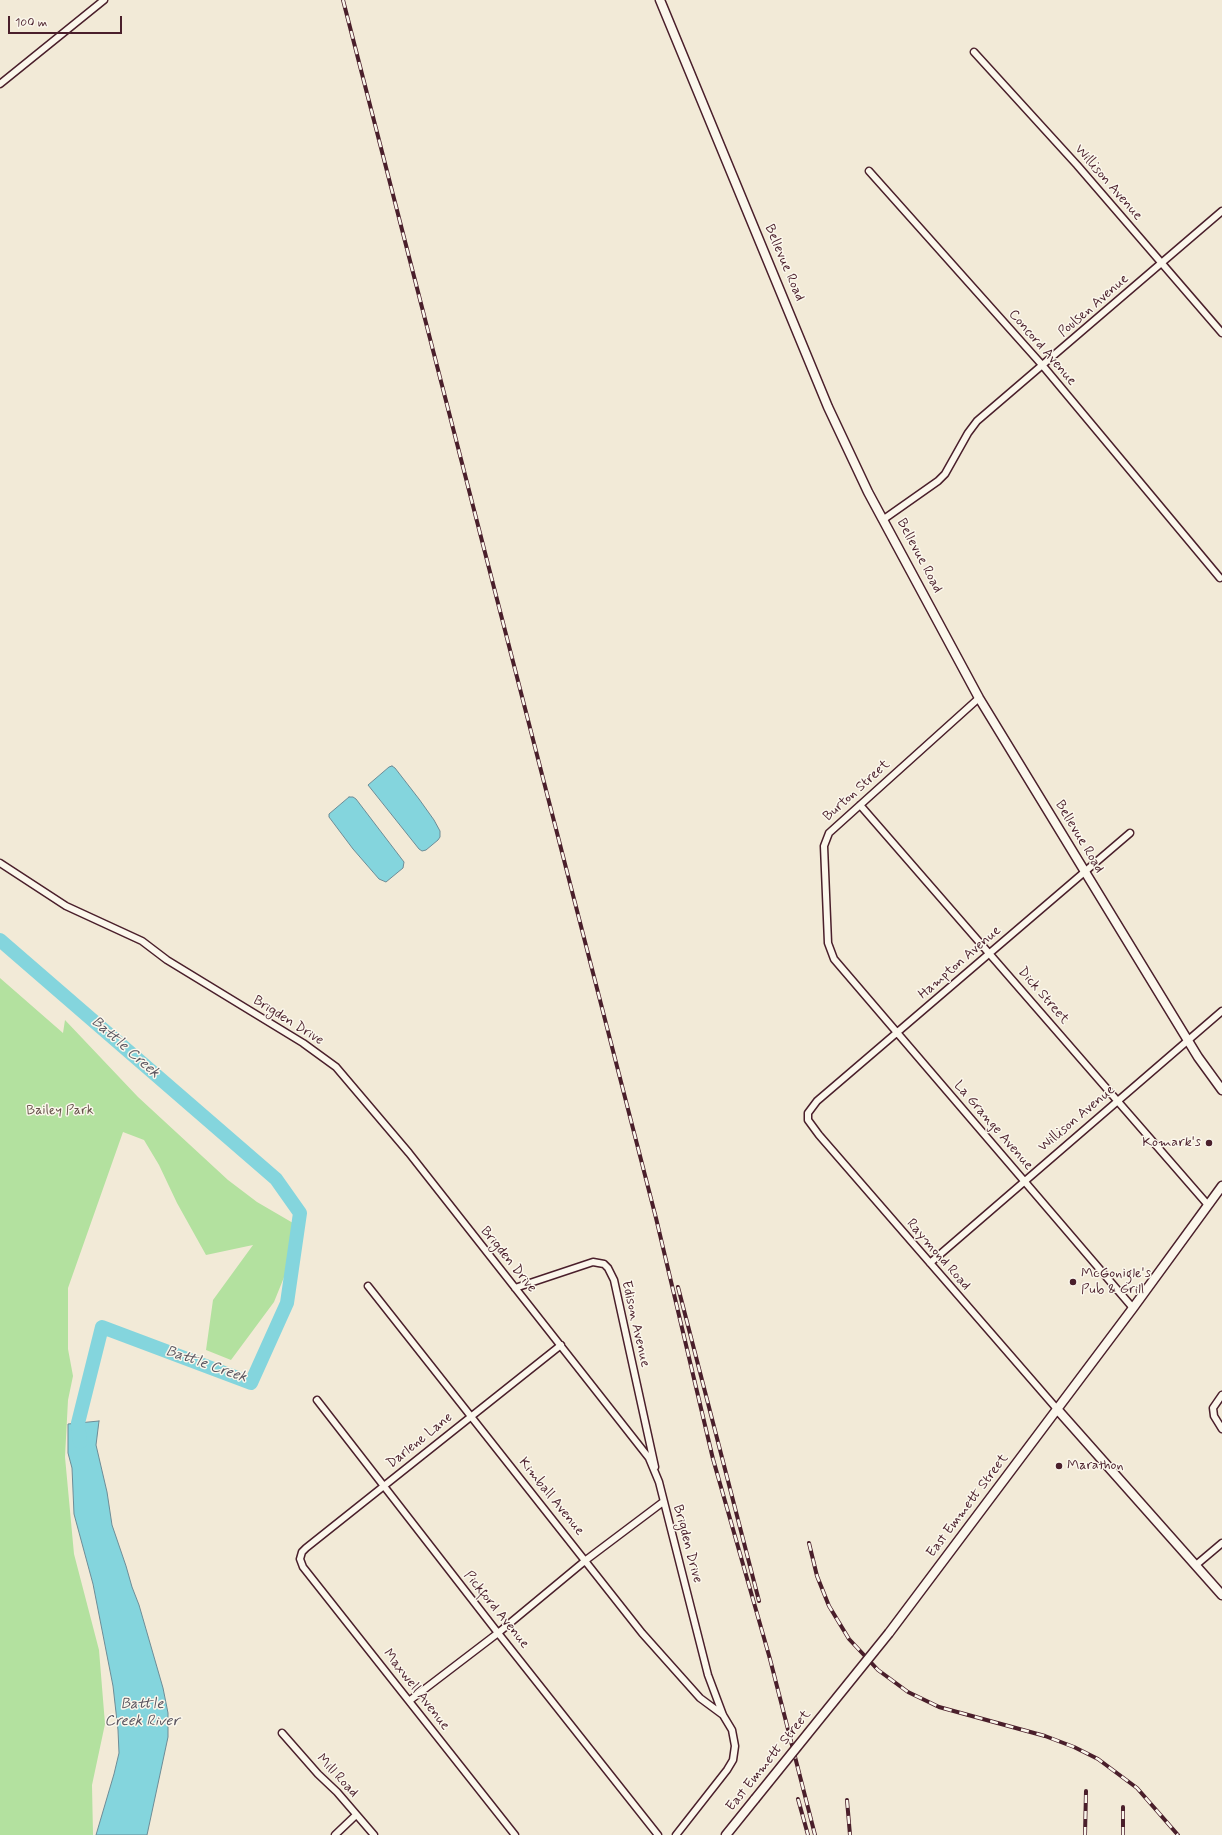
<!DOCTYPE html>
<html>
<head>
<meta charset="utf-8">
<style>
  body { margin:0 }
  #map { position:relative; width:1222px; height:1835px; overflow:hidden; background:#f2ead7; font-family:Mynerve,sans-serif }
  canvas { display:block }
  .scale { position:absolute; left:8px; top:16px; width:114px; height:18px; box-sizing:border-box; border:2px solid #4a1f2b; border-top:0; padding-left:5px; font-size:12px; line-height:14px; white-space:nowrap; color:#4a1f2b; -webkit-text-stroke:3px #fbf7ec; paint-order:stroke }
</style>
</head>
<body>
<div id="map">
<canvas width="1222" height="1835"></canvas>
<div class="scale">100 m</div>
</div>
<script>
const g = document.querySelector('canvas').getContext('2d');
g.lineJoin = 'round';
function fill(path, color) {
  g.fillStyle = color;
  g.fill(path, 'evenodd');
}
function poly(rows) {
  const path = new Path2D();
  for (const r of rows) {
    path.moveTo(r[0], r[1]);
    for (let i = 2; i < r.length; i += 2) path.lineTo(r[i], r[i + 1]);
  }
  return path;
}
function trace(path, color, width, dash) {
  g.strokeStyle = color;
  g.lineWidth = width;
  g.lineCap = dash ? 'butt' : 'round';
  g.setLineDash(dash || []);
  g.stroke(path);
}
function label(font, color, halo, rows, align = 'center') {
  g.font = font + ' Mynerve,sans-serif';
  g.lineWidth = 3;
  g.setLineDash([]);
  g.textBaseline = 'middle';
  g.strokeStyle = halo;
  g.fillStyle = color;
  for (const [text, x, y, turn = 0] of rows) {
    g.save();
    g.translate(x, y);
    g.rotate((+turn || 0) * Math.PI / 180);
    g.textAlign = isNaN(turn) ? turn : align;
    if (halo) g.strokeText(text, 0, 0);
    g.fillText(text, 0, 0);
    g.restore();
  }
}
fill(poly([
  [0,978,63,1033,65,1020,138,1097,228,1180,257,1202,293,1223,291,1260,274,1302,231,1360,206,1350,213,1300,253,1245,206,1255,177,1203,159,1165,144,1140,123,1132,68,1288,68,1349,73,1376,68,1400,65,1457,74,1554,99,1650,105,1724,92,1785,93,1835,0,1835]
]), '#b3e19f');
const water = poly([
  [392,766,395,768,419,799,434,820,440,831,440,837,438,840,426,850,422,851,419,849,368,785,389,767,392,766],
  [349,797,353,797,356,799,404,862,403,868,386,882,379,879,353,849,329,817,329,814,349,797],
  [99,1421,96,1445,107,1492,112,1525,126,1566,132,1587,139,1605,163,1688,168,1713,168,1737,147,1835,96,1835,114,1774,119,1753,118,1730,113,1686,93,1584,74,1514,72,1468,68,1453,68,1424,99,1421]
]);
fill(water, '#84d5dd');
trace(water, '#6d8c96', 1);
trace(poly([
  [0,940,276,1179,300,1213,287,1303,251,1383,102,1327,78,1423,80,1442]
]), '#84d5dd', 14);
const minor = poly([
  [974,52,1077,165,1222,333],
  [0,84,104,0],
  [869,171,1043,366,1220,578],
  [884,519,938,481,945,474,968,433,977,421,1222,211],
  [979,698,829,833,824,846,828,943,834,959,1133,1308],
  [860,805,1208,1205],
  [0,863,66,906,142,941,167,960,303,1043,336,1067,409,1153,649,1458,659,1482,708,1675,723,1715,732,1730,735,1746,733,1760,727,1770,676,1835],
  [930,1263,1222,1011],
  [368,1286,642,1633,700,1698,723,1715],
  [515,1288,593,1262,604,1264,608,1268,614,1280,655,1467],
  [1222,1395,1213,1408,1214,1416,1222,1429],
  [317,1400,498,1633,658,1835],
  [1057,1409,819,1135,808,1120,808,1113,817,1101,1130,833],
  [1196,1565,1222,1543],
  [409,1701,498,1633,586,1560,663,1502],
  [282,1733,318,1774,337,1792,374,1835],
  [335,1835,356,1815],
  [515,1835,303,1567,300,1559,302,1552,306,1548,561,1345]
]);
const tertiary = poly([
  [660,0,828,407,868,492,979,698,1198,1057,1222,1090],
  [1057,1409,1222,1595],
  [889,1633,1133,1308,1222,1186],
  [726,1835,755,1799]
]);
trace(minor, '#4a1f2b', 9);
trace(tertiary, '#4a1f2b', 11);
trace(minor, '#fbf7ec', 6);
trace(tertiary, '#fbf7ec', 8);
const rail = poly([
  [343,0,656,1218,713,1459,770,1659,815,1835],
  [678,1287,759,1601],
  [809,1543,817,1576,829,1606,849,1639,878,1670,908,1692,939,1707,1045,1736,1074,1747,1098,1759,1137,1788,1178,1835],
  [798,1799,808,1835],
  [847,1800,850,1835],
  [1085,1835,1086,1791],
  [1123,1835,1123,1807]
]);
trace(rail, '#4a1f2b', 4);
trace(rail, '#fbf7ec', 2.5, [8]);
const tertiaryBridge = poly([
  [755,1799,889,1633]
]);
trace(tertiaryBridge, '#4a1f2b', 11, []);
trace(tertiaryBridge, '#fbf7ec', 8);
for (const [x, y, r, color] of [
  [1209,1143,4,"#4a1f2b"],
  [1073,1282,4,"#4a1f2b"],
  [1059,1466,4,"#4a1f2b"]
]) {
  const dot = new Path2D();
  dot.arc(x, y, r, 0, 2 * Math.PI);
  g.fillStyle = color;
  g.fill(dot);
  trace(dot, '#fbf7ec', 1.5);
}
label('14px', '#4a1f2b', '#fbf7ec', [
  ["Willison Avenue",1108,183,49],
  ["Bellevue Road",784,263,67],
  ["Poulsen Avenue",1094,306,-41],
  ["Concord Avenue",1042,348,49],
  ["Bellevue Road",919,556,62],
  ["Burton Street",857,791,-42],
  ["Bellevue Road",1079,837,59],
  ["Hampton Avenue",960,963,-41],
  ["Dick Street",1043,996,49],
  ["Brigden Drive",288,1021,32],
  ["Willison Avenue",1077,1119,-40],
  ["La Grange Avenue",993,1126,49],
  ["Raymond Road",938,1255,49],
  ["Brigden Drive",508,1260,51],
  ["Edison Avenue",635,1324,77],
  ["Darlene Lane",420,1441,-39],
  ["Kimball Avenue",551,1497,51],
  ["East Emmett Street",968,1506,-53],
  ["Brigden Drive",687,1544,75],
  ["Pickford Avenue",496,1610,51],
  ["Maxwell Avenue",416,1690,52],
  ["East Emmett Street",769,1761,-51],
  ["Mill Road",337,1776,47]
]);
label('14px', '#645048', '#fbf7ec', [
  ["Bailey Park",60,1111]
]);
label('14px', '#4a1f2b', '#fbf7ec', [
  ["Komark's",1201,1143,"right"],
  ["McGonigle's",1081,1274],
  ["Pub & Grill",1081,1290],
  ["Marathon",1067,1466]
], 'left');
label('italic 15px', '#5b5660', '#fbf7ec', [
  ["Battle Creek",125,1048,41],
  ["Battle Creek",206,1365,19],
  ["Battle",142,1705],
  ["Creek River",142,1722]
]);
</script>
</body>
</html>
